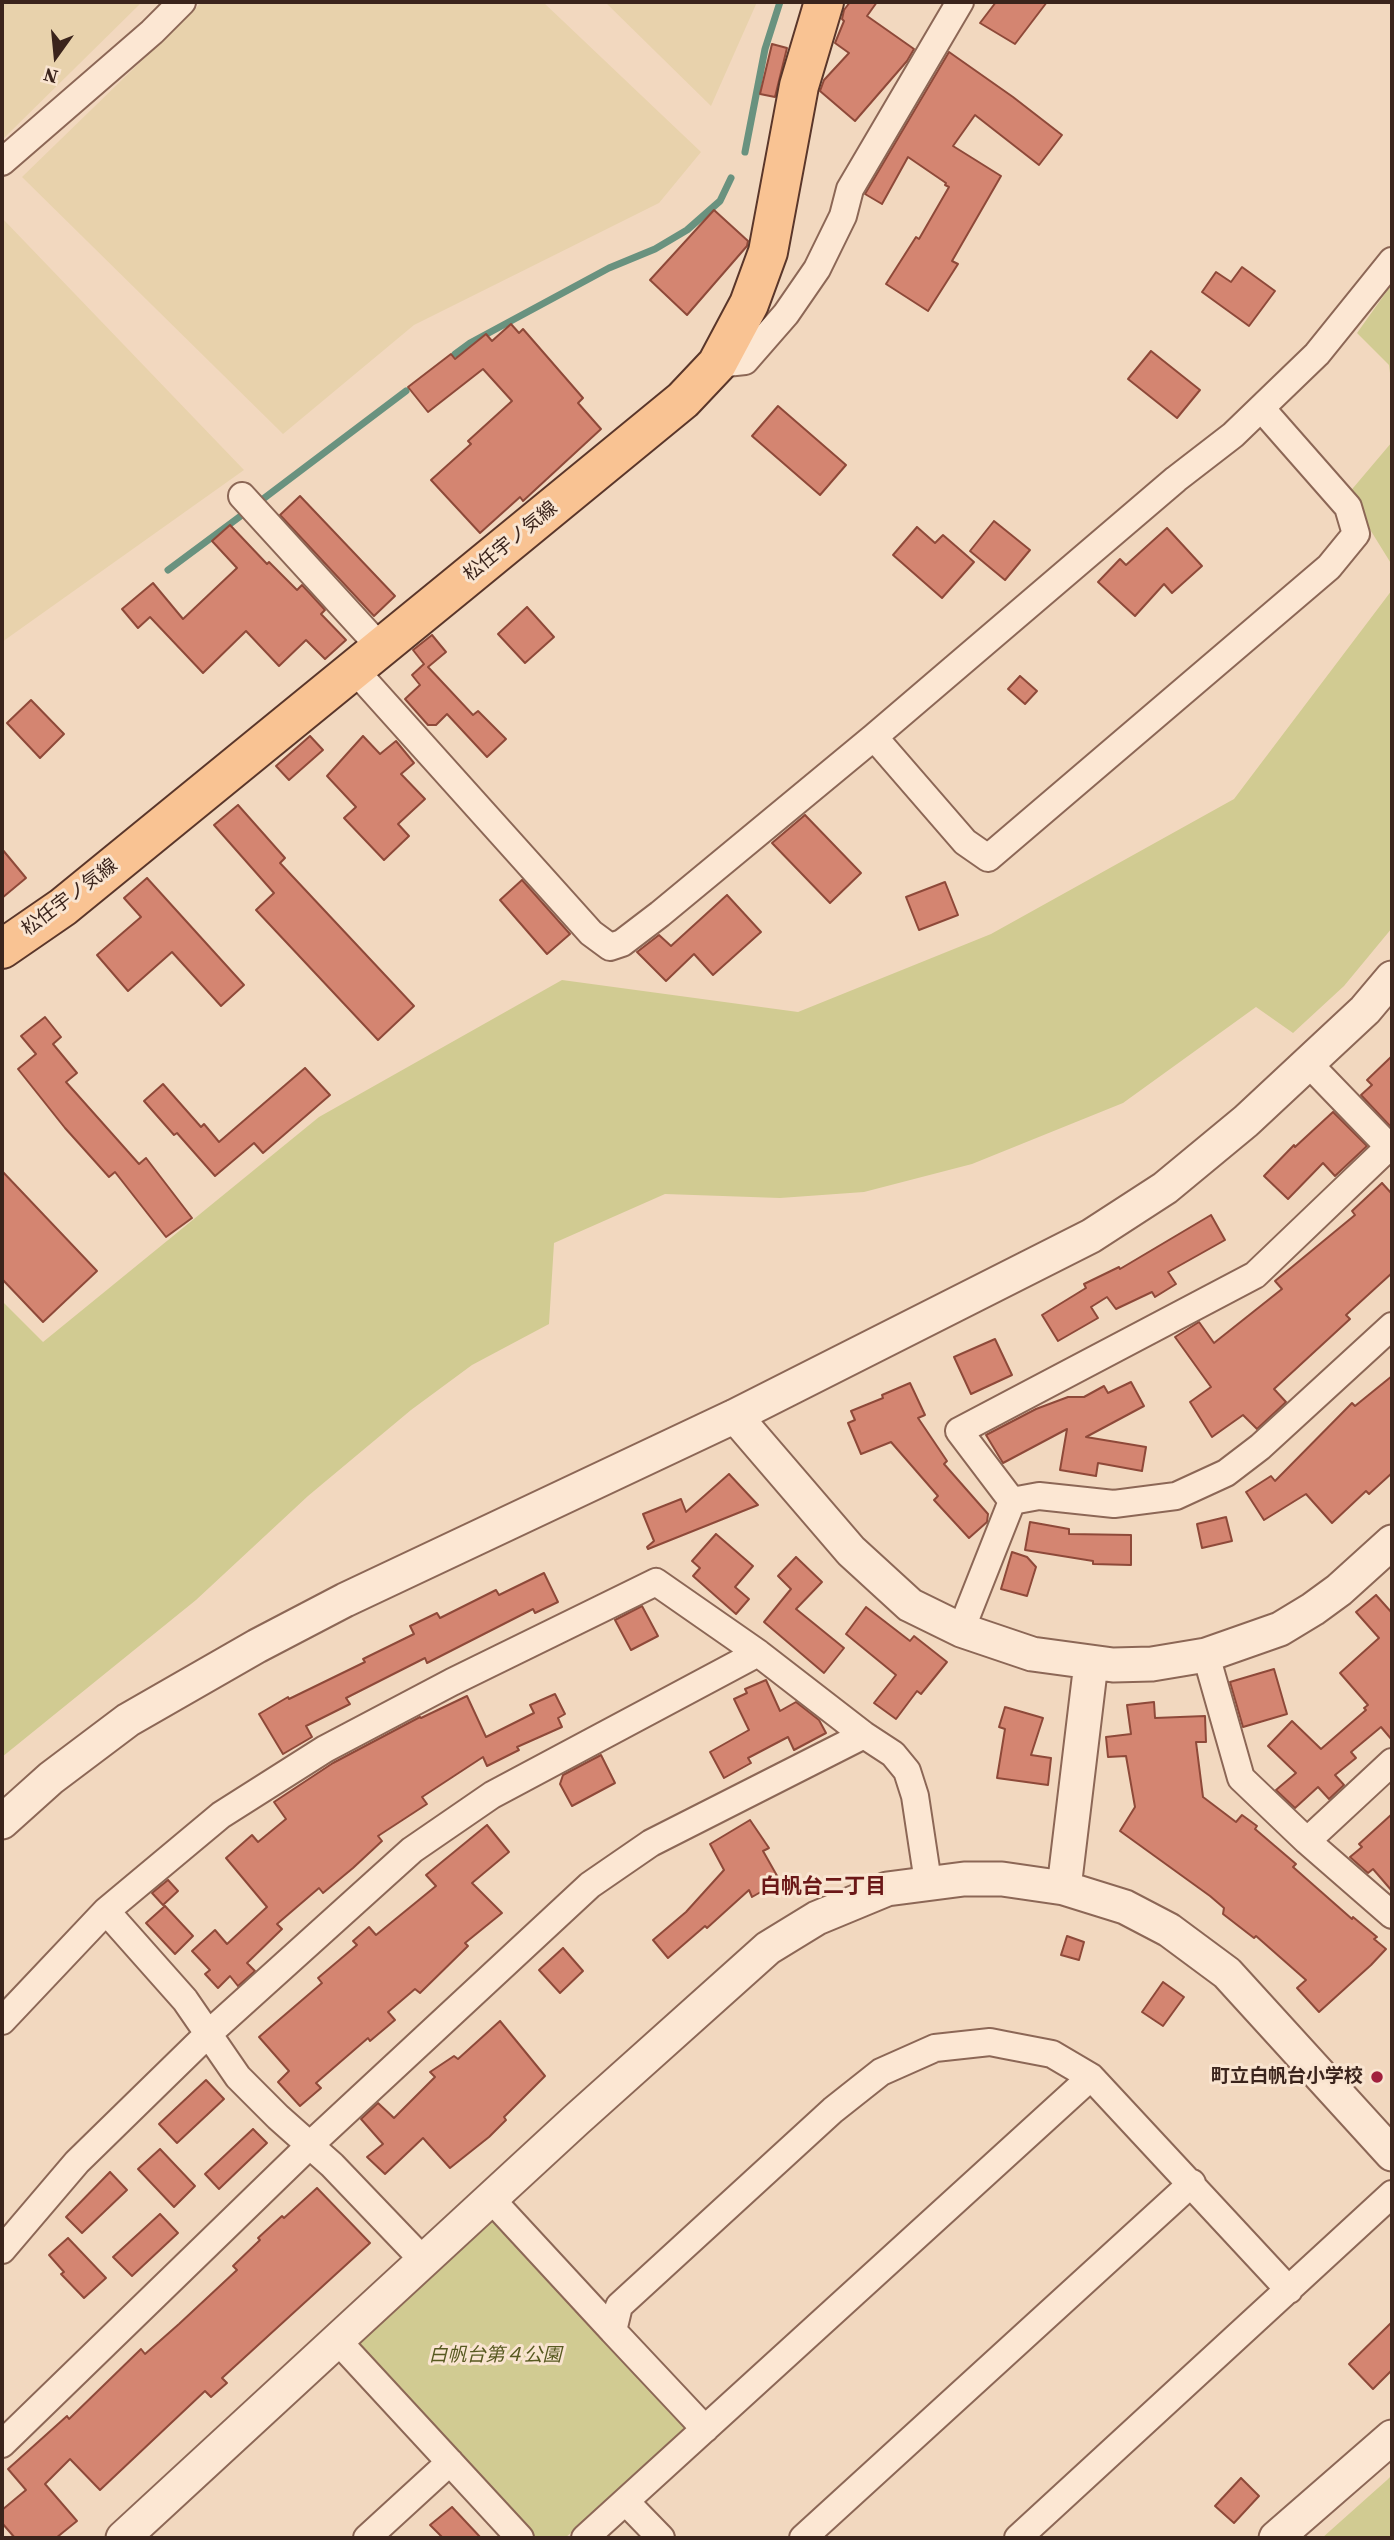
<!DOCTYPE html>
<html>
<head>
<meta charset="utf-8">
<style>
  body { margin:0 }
  #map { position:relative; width:1394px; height:2540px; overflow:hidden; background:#f2d8bf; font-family:"Source Serif 4",serif }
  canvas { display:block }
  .frame { position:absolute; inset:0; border:4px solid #3b241c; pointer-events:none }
  .north { position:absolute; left:21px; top:21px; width:70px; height:70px; -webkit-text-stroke:5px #f9e4d0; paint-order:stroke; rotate:195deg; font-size:19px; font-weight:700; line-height:28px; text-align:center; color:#3b241c }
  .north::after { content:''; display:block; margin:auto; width:24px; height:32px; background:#3b241c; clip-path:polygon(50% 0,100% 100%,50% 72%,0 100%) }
</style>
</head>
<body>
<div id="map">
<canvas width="1394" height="2540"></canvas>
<div class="frame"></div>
<div class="north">N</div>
</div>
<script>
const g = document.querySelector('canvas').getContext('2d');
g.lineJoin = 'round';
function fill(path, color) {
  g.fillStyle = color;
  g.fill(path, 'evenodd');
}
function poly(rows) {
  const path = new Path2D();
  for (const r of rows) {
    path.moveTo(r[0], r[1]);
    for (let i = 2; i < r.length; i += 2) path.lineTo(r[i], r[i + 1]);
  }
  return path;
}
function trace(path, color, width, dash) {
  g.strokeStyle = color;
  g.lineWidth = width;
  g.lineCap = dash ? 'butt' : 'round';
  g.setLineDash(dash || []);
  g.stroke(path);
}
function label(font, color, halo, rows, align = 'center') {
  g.font = font + ' "Source Serif 4","Noto Sans JP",serif';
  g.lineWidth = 6;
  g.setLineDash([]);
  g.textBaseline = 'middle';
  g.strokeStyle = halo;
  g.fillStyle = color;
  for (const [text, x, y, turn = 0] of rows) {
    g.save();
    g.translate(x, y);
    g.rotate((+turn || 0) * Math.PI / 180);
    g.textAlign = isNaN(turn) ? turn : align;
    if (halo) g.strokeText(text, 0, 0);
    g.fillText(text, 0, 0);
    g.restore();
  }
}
fill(poly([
  [2,2,142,2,2,140],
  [202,2,543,2,701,152,659,203,414,325,283,434,22,177],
  [605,2,757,2,711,106],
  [2,218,244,470,2,642]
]), '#e8d2ac');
fill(poly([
  [1392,284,1392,389,1389,365,1357,333],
  [1392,442,1392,565,1348,494],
  [1392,590,1392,928,1344,986,1293,1033,1256,1007,1123,1103,972,1164,864,1192,780,1198,665,1194,554,1243,549,1324,472,1365,411,1410,308,1496,196,1600,2,1757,2,1301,43,1342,319,1117,562,980,798,1012,991,934,1234,799],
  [492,2211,690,2427,565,2538,536,2538,354,2346],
  [1392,2475,1392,2538,1322,2538,1387,2480]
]), '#d1cb92');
trace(poly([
  [745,152,765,49,780,2],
  [455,354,470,343,609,268,655,249,687,230,720,201,731,178],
  [263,499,406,391],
  [168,570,242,515]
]), '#69927f', 7);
const building = poly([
  [850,2,877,2,867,16,914,49,907,61,855,121,820,91,824,80,849,53,835,43,844,21,842,19,844,10,850,2],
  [996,2,1047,2,1015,44,980,23,996,2],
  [772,44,787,48,775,97,760,94,772,44],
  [949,52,1013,97,1062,135,1039,165,975,115,953,146,1001,176,952,261,958,264,928,311,886,284,916,237,919,239,949,187,945,185,946,183,908,157,882,204,865,194,949,52],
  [714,210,748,241,747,246,687,315,650,280,714,210],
  [1242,267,1275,291,1249,326,1202,292,1216,272,1231,282,1242,267],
  [511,324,519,333,523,329,583,398,578,403,601,429,523,501,520,497,480,533,431,480,471,444,468,441,512,401,483,369,428,412,408,387,451,354,455,359,486,334,492,341,511,324],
  [1151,351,1200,390,1177,418,1128,379,1151,351],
  [778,406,846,465,820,495,752,436,778,406],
  [300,496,395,596,374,616,280,515,300,496],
  [994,521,1030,550,1005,580,970,551,994,521],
  [230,525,267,564,269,562,297,590,302,585,325,610,321,614,346,640,325,659,306,640,279,666,246,631,203,673,150,617,138,628,122,609,153,583,183,619,237,568,212,541,230,525],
  [917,527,935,543,943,535,974,562,942,598,893,555,917,527],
  [1167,528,1202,566,1172,593,1164,584,1135,616,1098,582,1120,559,1126,565,1167,528],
  [527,607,554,637,525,663,498,634,527,607],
  [432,635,446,652,428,667,473,715,478,711,506,739,487,757,447,714,436,725,428,725,405,699,420,685,412,675,424,664,413,650,432,635],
  [1020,676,1037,691,1025,704,1008,689,1020,676],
  [31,700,64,734,40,758,7,723,31,700],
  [310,736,323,750,289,780,276,766,310,736],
  [363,736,380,754,396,741,414,763,401,774,425,799,398,824,409,836,384,860,344,818,356,807,327,776,363,736],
  [238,805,285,858,280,863,414,1006,378,1040,256,910,274,893,214,825,238,805],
  [805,815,861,873,830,903,772,843,805,815],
  [2,849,26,878,2,898,2,849],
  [147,878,244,985,221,1006,172,952,128,991,97,955,141,917,124,898,147,878],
  [522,880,570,934,547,954,500,900,522,880],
  [945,882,958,915,919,930,906,897,945,882],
  [727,895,761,932,713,975,694,954,666,981,637,952,659,935,671,946,727,895],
  [45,1017,61,1037,53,1044,77,1073,66,1082,139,1164,146,1158,192,1218,166,1237,115,1172,109,1177,65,1128,18,1069,36,1054,21,1036,45,1017],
  [1392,1056,1392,1124,1390,1126,1361,1095,1372,1085,1367,1080,1392,1056],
  [305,1068,330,1095,263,1153,254,1143,215,1176,177,1133,174,1135,144,1101,163,1084,201,1127,204,1124,219,1142,305,1068],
  [1333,1112,1367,1146,1335,1176,1323,1163,1288,1199,1264,1176,1294,1145,1295,1147,1333,1112],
  [2,1171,97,1271,43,1322,2,1279,2,1171],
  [1382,1183,1392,1194,1392,1273,1346,1315,1350,1319,1274,1389,1286,1402,1257,1429,1243,1415,1212,1437,1190,1402,1211,1387,1175,1337,1199,1322,1214,1343,1282,1289,1275,1281,1355,1215,1352,1211,1382,1183],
  [1211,1215,1225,1240,1168,1272,1176,1284,1155,1297,1152,1292,1116,1309,1107,1297,1091,1307,1098,1318,1058,1341,1042,1315,1086,1288,1084,1284,1119,1267,1120,1269,1211,1215],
  [995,1339,1012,1375,971,1394,954,1357,995,1339],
  [1392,1376,1392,1473,1369,1494,1366,1491,1332,1523,1306,1494,1264,1520,1246,1492,1271,1476,1275,1481,1352,1403,1355,1406,1392,1376],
  [1131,1382,1144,1406,1086,1437,1146,1447,1142,1471,1098,1463,1096,1476,1060,1470,1067,1429,1003,1463,986,1435,1036,1409,1068,1397,1084,1397,1104,1386,1108,1393,1131,1382],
  [910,1383,925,1415,918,1418,947,1461,944,1464,988,1514,987,1522,969,1538,934,1500,938,1496,891,1442,861,1454,848,1423,855,1420,851,1411,883,1398,882,1395,910,1383],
  [729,1474,758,1505,648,1549,647,1547,654,1541,643,1514,681,1499,686,1512,729,1474],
  [1226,1517,1232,1541,1202,1548,1197,1524,1226,1517],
  [1030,1522,1069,1529,1069,1534,1131,1535,1131,1565,1093,1564,1093,1561,1025,1550,1030,1522],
  [716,1534,753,1566,735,1587,749,1599,736,1614,693,1576,700,1568,692,1561,716,1534],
  [1012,1552,1027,1557,1036,1567,1027,1596,1001,1589,1012,1552],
  [796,1557,822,1582,796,1609,844,1648,824,1673,764,1622,791,1589,778,1576,796,1557],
  [544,1573,558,1602,535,1613,533,1609,427,1663,425,1658,346,1698,350,1704,306,1726,312,1737,283,1754,259,1714,288,1697,289,1699,365,1662,363,1659,414,1634,410,1626,437,1613,440,1618,496,1590,499,1595,544,1573],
  [1376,1595,1392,1613,1392,1740,1381,1727,1351,1752,1356,1758,1335,1775,1344,1785,1329,1799,1318,1787,1295,1808,1276,1790,1296,1773,1268,1746,1292,1721,1321,1749,1366,1710,1364,1708,1368,1705,1340,1673,1379,1638,1356,1612,1376,1595],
  [642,1606,658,1636,631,1650,615,1620,642,1606],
  [866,1607,910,1641,914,1636,947,1662,921,1694,917,1691,896,1719,874,1703,896,1675,846,1634,866,1607],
  [1274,1669,1287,1714,1243,1727,1230,1682,1274,1669],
  [766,1680,780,1711,796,1702,819,1720,826,1733,794,1750,788,1737,748,1758,751,1763,724,1778,710,1752,749,1730,734,1699,747,1693,745,1689,766,1680],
  [555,1694,565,1714,558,1718,562,1727,517,1747,519,1750,487,1766,483,1757,422,1797,427,1804,378,1836,382,1841,353,1868,323,1893,319,1888,277,1924,282,1929,247,1963,255,1971,238,1986,230,1976,218,1988,205,1974,210,1970,192,1951,215,1930,227,1944,267,1907,226,1858,252,1835,258,1842,286,1819,274,1802,333,1763,420,1717,421,1718,467,1696,486,1737,534,1713,530,1705,555,1694],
  [1154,1702,1155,1718,1205,1716,1206,1742,1196,1742,1203,1797,1236,1822,1242,1815,1257,1826,1255,1829,1296,1864,1293,1867,1352,1919,1353,1917,1377,1937,1374,1939,1386,1949,1371,1965,1319,2012,1297,1988,1306,1980,1256,1936,1254,1938,1223,1914,1224,1908,1210,1896,1120,1831,1135,1807,1126,1756,1108,1757,1106,1737,1131,1734,1127,1705,1154,1702],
  [1005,1707,1043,1718,1031,1755,1051,1758,1048,1785,997,1778,1005,1729,999,1727,1005,1707],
  [601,1755,615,1783,572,1806,560,1784,563,1775,601,1755],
  [1392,1814,1392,1891,1373,1869,1368,1873,1350,1857,1362,1847,1359,1844,1392,1814],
  [750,1820,769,1848,763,1851,780,1881,752,1897,749,1890,707,1928,705,1926,668,1958,653,1940,686,1912,724,1870,710,1844,750,1820],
  [487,1825,509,1852,472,1883,502,1913,465,1943,468,1946,420,1993,415,1989,388,2012,395,2020,370,2041,368,2038,316,2083,321,2088,300,2106,278,2082,289,2071,259,2037,322,1983,318,1978,357,1945,353,1941,369,1927,376,1935,436,1886,426,1875,487,1825],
  [168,1880,178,1891,163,1905,152,1893,168,1880],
  [165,1906,193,1936,175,1954,146,1923,165,1906],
  [1067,1936,1084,1942,1079,1960,1061,1955,1067,1936],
  [563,1948,583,1971,560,1993,539,1970,563,1948],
  [1163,1982,1184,1997,1163,2026,1142,2012,1163,1982],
  [500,2021,545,2076,504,2117,506,2120,489,2137,450,2168,423,2138,385,2174,367,2157,383,2144,361,2119,378,2103,394,2118,435,2077,430,2072,454,2056,458,2059,500,2021],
  [206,2080,224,2099,177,2143,159,2124,206,2080],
  [253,2129,267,2143,219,2189,205,2174,253,2129],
  [160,2149,195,2186,174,2207,138,2169,160,2149],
  [110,2172,127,2190,82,2233,66,2217,110,2172],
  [317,2188,370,2243,222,2378,227,2383,211,2397,205,2391,100,2490,70,2459,45,2484,77,2521,56,2538,15,2538,2,2523,2,2510,26,2490,8,2469,67,2416,69,2419,141,2349,145,2354,179,2324,237,2270,233,2266,260,2240,258,2238,282,2216,284,2218,317,2188],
  [160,2214,178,2233,132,2276,113,2257,160,2214],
  [68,2238,106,2278,84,2298,61,2274,64,2272,49,2255,68,2238],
  [1392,2322,1392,2370,1373,2389,1349,2364,1392,2322],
  [1241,2478,1259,2496,1234,2523,1215,2506,1241,2478],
  [452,2507,481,2538,443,2538,430,2525,452,2507]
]);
fill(building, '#d48571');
trace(building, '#8e4939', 2);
const minor = poly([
  [2,162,152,32,182,2],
  [717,364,745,361,786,314,817,269,843,216,850,189,960,2],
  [242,496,380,647],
  [353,668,591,933,610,947,622,943,660,914,874,737,1176,479,1233,435,1317,354,1392,261],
  [874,737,965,842,988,858,1329,567,1356,534,1348,507,1261,408],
  [1309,1064,1392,1150],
  [1012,1501,1039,1496,1114,1504,1176,1496,1226,1473,1260,1447,1392,1326],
  [961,1630,1012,1501,959,1431,1255,1275,1392,1144],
  [1206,1655,1241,1778,1307,1841,1392,1915],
  [1307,1841,1392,1762],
  [2,2021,106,1911],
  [491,2199,613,2331],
  [2,2250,77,2162,207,2035,412,1850,492,1795,758,1653],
  [424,2261,332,2165,278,2117,238,2077,185,2000,106,1911,221,1815,325,1749,452,1682,656,1582,758,1653,864,1735,893,1754,907,1771,915,1796,928,1882],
  [338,2341,520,2538],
  [705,2429,613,2331,619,2306,833,2110,881,2072,935,2048,990,2042,1005,2045,1052,2054,1091,2077,1289,2290],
  [2,2444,311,2144,590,1885,651,1843,864,1735],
  [626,2502,661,2538],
  [367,2538,450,2462],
  [585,2538,1091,2077],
  [803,2538,1192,2183],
  [1018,2538,1392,2194]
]);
const tertiary = poly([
  [735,1416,851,1551,910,1605,961,1630,1032,1654,1113,1665,1152,1664,1206,1655,1280,1629,1313,1609,1339,1590,1392,1542],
  [2,1822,51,1778,128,1720,257,1646,345,1600,735,1416,1091,1236,1165,1188,1246,1121,1365,1010,1392,978],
  [1064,1888,1091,1663],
  [123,2538,576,2120,768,1948,817,1918,887,1889,964,1879,1002,1879,1064,1888,1125,1907,1169,1930,1227,1973,1392,2154],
  [1276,2538,1392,2437]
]);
const primary = poly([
  [2,949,63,907,460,583,683,400,717,364,749,304,768,252,799,86,824,2]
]);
trace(minor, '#8c6756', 30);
trace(tertiary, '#8c6756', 37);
trace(primary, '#5a362a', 42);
trace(minor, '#fce7d3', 26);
trace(tertiary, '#fce7d3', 33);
trace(primary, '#f9c393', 38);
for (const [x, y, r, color] of [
  [1377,2077,7,"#a1203d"]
]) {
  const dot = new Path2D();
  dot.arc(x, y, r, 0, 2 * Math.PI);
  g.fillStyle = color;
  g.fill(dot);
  trace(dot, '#f9e4d0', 2.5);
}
label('19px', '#3b241c', '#f9e4d0', [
  ["松任宇ノ気線",511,542,-39],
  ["松任宇ノ気線",70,898,-37]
]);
label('bold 19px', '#3b241c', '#f9e4d0', [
  ["町立白帆台小学校",1363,2077]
], 'right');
label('italic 19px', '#575920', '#f9e4d0', [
  ["白帆台第４公園",495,2356]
]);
label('bold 21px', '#6b1717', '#f9e4d0', [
  ["白帆台二丁目",823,1888]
]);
</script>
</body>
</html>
